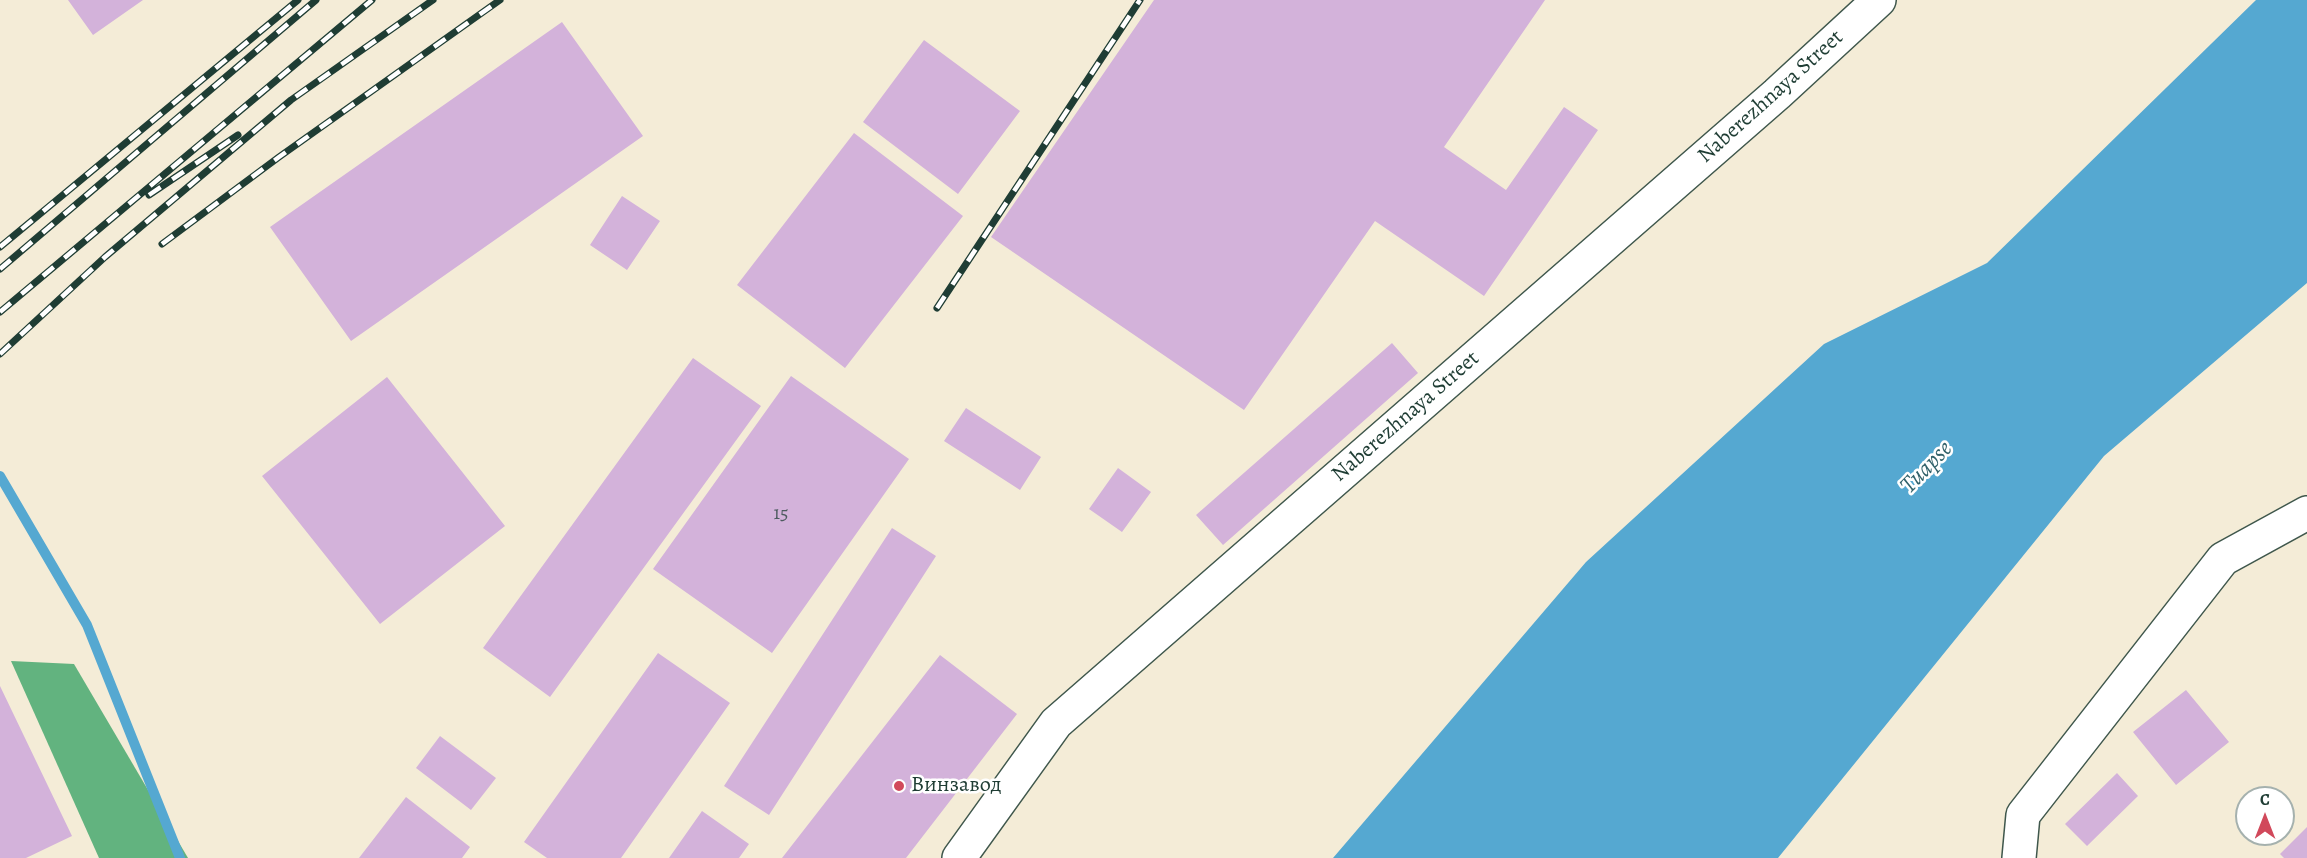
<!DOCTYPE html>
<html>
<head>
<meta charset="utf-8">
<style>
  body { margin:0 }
  #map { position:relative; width:2307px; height:858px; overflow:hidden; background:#f4ecd7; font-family:Alegreya,serif }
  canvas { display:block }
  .north { position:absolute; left:2235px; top:786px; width:60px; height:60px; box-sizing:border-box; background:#fff; border:2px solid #a5b1ae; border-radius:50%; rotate:0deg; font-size:16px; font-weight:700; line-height:24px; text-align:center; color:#1f3d34 }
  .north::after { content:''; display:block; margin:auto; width:21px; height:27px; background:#d1495b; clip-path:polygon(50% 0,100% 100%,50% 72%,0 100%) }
</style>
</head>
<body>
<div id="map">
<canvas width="2307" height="858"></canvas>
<div class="north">С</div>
</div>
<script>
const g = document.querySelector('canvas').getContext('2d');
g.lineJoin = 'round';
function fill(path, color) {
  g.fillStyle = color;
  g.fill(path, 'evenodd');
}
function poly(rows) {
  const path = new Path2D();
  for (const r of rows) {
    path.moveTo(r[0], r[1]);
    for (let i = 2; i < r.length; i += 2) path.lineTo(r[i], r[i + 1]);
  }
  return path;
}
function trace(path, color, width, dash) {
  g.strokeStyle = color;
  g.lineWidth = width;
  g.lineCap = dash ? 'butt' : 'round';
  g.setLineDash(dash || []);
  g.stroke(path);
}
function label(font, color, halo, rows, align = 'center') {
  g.font = font + ' Alegreya,serif';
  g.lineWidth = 5;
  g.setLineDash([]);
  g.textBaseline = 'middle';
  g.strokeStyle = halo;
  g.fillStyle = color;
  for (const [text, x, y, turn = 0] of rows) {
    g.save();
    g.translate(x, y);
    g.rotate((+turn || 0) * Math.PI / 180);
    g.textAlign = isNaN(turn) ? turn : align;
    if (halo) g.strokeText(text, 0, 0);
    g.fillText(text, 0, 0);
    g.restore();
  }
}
fill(poly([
  [11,661,74,664,188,858,99,858]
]), '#62b37f');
fill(poly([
  [2256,0,2307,0,2307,283,2104,456,1778,858,1333,858,1586,562,1824,344,1987,263]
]), '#55a8d1');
trace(poly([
  [0,476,87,625,180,858]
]), '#55a8d1', 10);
fill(poly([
  [68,0,143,0,93,35],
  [1154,0,1545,0,1444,147,1506,190,1564,107,1598,130,1484,296,1375,221,1244,410,991,237],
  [562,22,643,136,351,341,270,227],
  [924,40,1020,111,958,194,863,122],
  [854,133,963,216,845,368,737,285],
  [622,196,660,221,627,270,590,245],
  [1392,343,1418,373,1223,545,1196,515],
  [693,358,761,406,550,697,483,648],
  [791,376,909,459,772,653,653,569],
  [387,377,505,526,380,624,262,476],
  [966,408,1041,457,1020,490,944,441],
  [1118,468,1151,492,1122,532,1089,509],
  [892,528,936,556,769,815,724,786],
  [658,653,730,703,621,858,547,858,524,842],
  [940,655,1017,714,906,858,782,858],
  [0,686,72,836,26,858,0,858],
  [2186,690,2229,742,2176,785,2133,732],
  [440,736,496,778,471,810,416,768],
  [2117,773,2138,796,2087,846,2065,824],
  [406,797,470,847,462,858,359,858],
  [702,811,749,844,739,858,669,858],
  [2307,827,2307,858,2284,858,2280,854]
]), '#d3b2da');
const minor = poly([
  [959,858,1056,723,1777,94,1879,0],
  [2019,858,2023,815,2223,559,2307,513]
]);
trace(minor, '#3f574c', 36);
trace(minor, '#fff', 33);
const rail = poly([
  [149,195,238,135],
  [162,244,279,157,500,0],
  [0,247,298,0],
  [0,269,316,0],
  [937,308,1140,0],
  [0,312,372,0],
  [0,354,105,257,291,100,433,0]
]);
trace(rail, '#1f3d34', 7);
trace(rail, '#fff', 4.5, [14]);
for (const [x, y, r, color] of [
  [899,786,6,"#d1495b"]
]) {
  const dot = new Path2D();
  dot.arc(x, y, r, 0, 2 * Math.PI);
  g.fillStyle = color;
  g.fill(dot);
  trace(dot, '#fff', 2);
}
label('20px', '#4c5a5e', null, [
  ["15",781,514]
]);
label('22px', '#1f3d34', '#fff', [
  ["Naberezhnaya Street",1771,97,-42],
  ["Naberezhnaya Street",1406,417,-41]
]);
label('22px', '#1f3d34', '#fff', [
  ["Винзавод",911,786]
], 'left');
label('italic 24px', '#32626b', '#fff', [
  ["Tuapse",1927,468,-46]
]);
</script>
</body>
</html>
